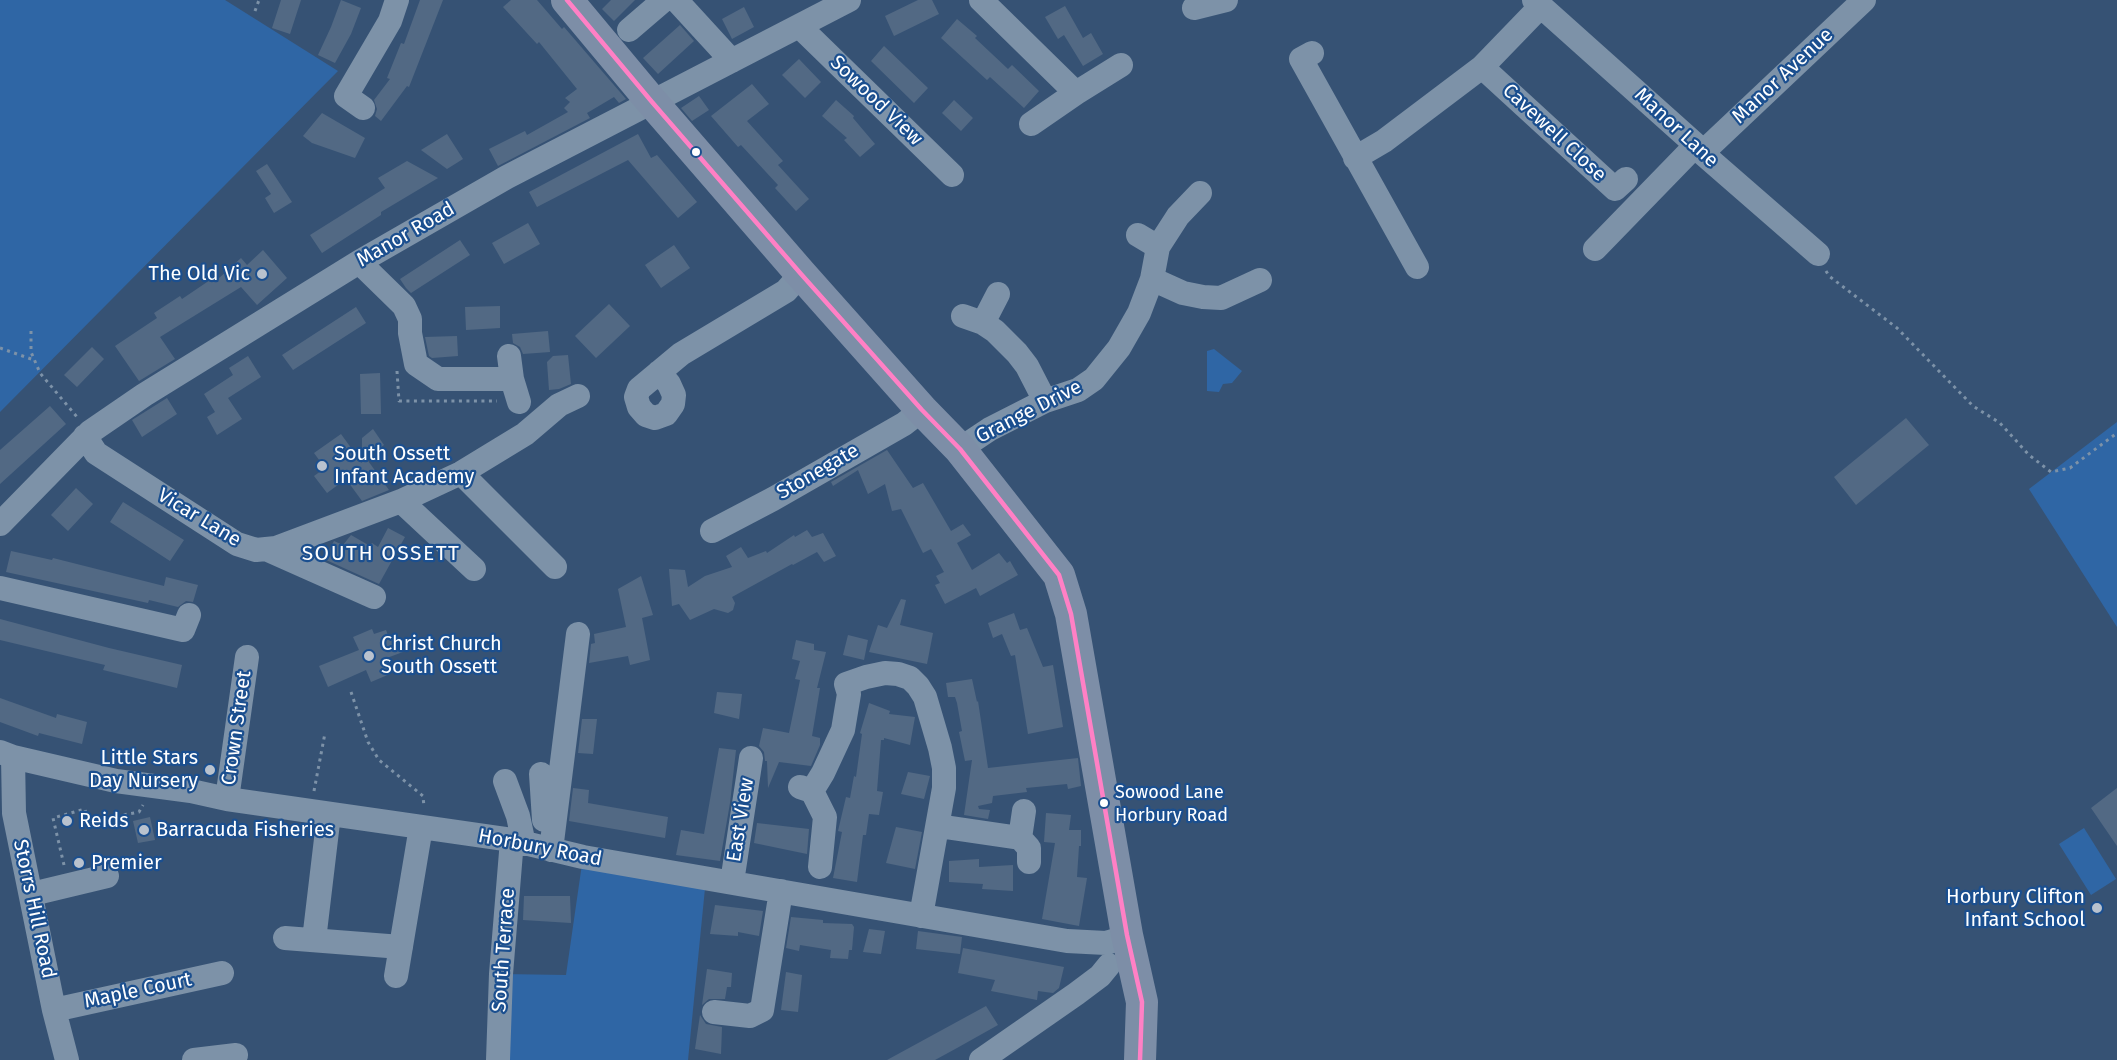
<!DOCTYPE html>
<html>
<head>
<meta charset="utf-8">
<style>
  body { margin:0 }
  canvas { display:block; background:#365274 }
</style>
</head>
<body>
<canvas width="2117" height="1060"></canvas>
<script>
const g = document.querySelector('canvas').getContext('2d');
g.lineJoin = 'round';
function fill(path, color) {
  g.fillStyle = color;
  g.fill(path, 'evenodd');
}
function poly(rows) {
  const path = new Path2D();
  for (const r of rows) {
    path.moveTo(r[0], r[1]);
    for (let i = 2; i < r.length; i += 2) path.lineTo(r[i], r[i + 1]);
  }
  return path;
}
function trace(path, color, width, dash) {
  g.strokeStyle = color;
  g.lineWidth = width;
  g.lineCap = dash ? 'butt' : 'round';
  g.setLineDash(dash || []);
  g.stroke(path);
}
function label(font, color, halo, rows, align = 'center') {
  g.font = font + ' "Fira Sans",sans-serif';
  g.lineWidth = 4.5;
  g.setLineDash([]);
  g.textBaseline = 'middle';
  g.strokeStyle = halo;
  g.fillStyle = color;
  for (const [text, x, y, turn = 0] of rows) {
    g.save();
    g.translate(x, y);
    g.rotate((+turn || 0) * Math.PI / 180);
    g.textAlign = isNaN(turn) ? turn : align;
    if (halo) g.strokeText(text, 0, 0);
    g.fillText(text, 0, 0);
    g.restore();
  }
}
fill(poly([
  [0,0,225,0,338,71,0,412],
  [1214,349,1242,371,1232,383,1223,384,1219,392,1207,391,1207,351],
  [2117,422,2117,627,2029,489],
  [2084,828,2116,879,2091,895,2059,844],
  [583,857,706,878,688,1060,498,1060,501,974,566,975]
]), '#2f66a5');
fill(poly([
  [281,0,301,0,290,34,272,28],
  [341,0,361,8,351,34,335,63,318,55,331,27],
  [420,0,443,0,409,87,407,86,381,121,375,116,377,109,374,100,390,79,387,78,401,43,404,44],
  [511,0,537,0,562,29,564,27,626,99,619,103,614,97,587,113,590,118,498,166,489,149,525,131,527,135,568,112,564,108,570,102,565,98,577,89,539,42,537,44,503,7],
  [611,0,635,0,614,21,602,9],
  [918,0,932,0,939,14,894,36,885,16],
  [1065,6,1083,38,1091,33,1103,54,1083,66,1064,35,1058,39,1045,17],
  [744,7,754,27,732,39,722,19],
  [957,19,977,36,975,38,1008,69,1012,65,1039,91,1024,108,990,77,987,80,941,38],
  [680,25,694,41,658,74,643,58],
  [884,46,928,88,914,103,871,61],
  [799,59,821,82,805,98,782,75],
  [752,84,769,104,747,121,783,161,778,165,809,199,796,211,775,188,778,185,741,145,738,147,711,116],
  [699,96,709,110,692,121,681,108],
  [836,100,854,116,853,118,875,144,860,157,844,140,847,138,822,116],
  [954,100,973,118,961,131,942,113],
  [322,113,365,138,355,158,312,143,303,136],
  [447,134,463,159,447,169,421,150],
  [638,134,651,158,657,155,697,202,678,218,628,160,537,207,529,192],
  [407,161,438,178,381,212,381,215,322,253,310,235,385,188,378,178],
  [267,164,292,202,274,213,265,198,271,194,256,171],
  [528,223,540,244,504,264,492,243],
  [460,240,470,255,411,293,406,288,400,279],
  [674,245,690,268,661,288,645,265],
  [263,250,287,278,257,305,241,287,160,337,175,359,139,381,115,346,157,318,154,313,180,296,182,299,216,276,218,279,241,258,247,265],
  [609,304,630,326,596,358,575,336],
  [500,306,500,328,466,330,465,307],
  [356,307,366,323,293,370,282,355],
  [548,331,550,352,523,354,520,347,513,343,512,334],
  [457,336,458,356,432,358,429,356,425,337],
  [92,347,104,359,77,387,64,375],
  [568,355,571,384,559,389,549,390,547,362,553,356],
  [248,356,261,377,228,398,242,419,217,435,207,417,215,412,204,394,233,375,229,368],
  [380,373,381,414,361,414,360,374],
  [167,398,177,414,142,437,132,420],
  [50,406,66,424,0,484,0,450],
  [1906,418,1929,445,1856,505,1834,477],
  [373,429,384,445,366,458,389,490,362,501,346,479,327,493,314,476,325,468,314,453,341,434,362,463,362,438],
  [887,450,913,488,923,483,951,531,963,524,971,535,957,543,972,570,999,553,1007,563,1010,561,1018,575,980,596,976,588,945,604,935,585,940,583,936,576,944,572,931,549,923,553,901,509,892,511,885,484,868,494,858,470,833,486,831,482],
  [76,488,93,504,68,531,51,515],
  [123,502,184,540,170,561,110,522],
  [388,528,405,537,379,584,324,559,334,541,343,545,351,535,370,546,372,543,378,547],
  [807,530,812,537,823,533,836,556,824,562,817,552,793,565,792,564,732,597,735,603,733,610,728,613,714,609,690,620,679,604,672,606,669,569,685,570,688,587,705,576,732,567,726,556,741,547,748,558,766,551,767,553,794,535,795,537],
  [11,551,52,560,53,558,164,586,166,577,198,585,193,602,186,601,178,607,149,600,148,603,6,572],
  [641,576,653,615,642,618,650,660,630,665,628,656,589,663,591,644,595,643,594,634,626,627,618,589],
  [901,599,906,600,900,625,933,633,927,664,869,652,878,625,887,628],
  [1014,613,1020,630,1027,628,1043,667,1053,665,1063,727,1028,734,1015,655,1011,656,1002,634,993,638,988,623],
  [0,619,109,648,182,665,177,688,103,670,105,665,0,640],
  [372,629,374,634,386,630,389,638,396,635,403,652,384,659,390,674,371,682,366,670,328,687,319,666,359,650,353,637],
  [848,635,868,640,864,660,843,655],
  [796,640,814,644,814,650,826,652,817,688,820,688,812,736,820,738,820,745,811,766,779,762,768,788,767,761,765,761,764,752,759,746,763,728,789,733,800,680,795,679,800,661,792,659],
  [972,679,977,702,978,701,988,768,1078,758,1081,786,1068,789,1067,784,1026,788,1027,792,993,796,992,803,978,806,979,809,990,810,988,819,964,815,972,760,965,761,959,732,962,731,957,703,955,697,948,697,946,683],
  [717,692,742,694,739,719,714,713],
  [0,698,56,718,57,714,87,722,82,744,39,733,38,736,0,722],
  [869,703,890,711,889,714,915,717,910,745,884,738,884,740,881,740,877,791,883,792,879,815,869,814,866,835,863,835,857,882,833,878,842,832,838,831,846,797,850,798,854,776,856,777,862,734,860,733],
  [582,719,597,719,593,754,578,753],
  [719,748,736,750,730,803,720,861,676,855,681,830,704,834],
  [908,772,930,776,924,799,901,794],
  [573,788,589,790,588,803,668,817,665,838,569,821],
  [2117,788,2117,846,2091,808],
  [1046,813,1071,815,1069,830,1081,830,1081,846,1079,846,1077,877,1087,878,1079,926,1042,919,1055,843,1044,842],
  [150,817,155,840,138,843,133,821],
  [757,823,809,829,807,854,754,843],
  [896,827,922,832,915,869,886,863],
  [979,859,979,867,1013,865,1013,891,982,889,983,884,949,882,949,861],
  [524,896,570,896,571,923,523,920],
  [715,905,763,911,759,936,738,932,738,936,710,934],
  [791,917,823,920,823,923,852,924,854,927,852,950,849,950,848,959,830,958,831,950,800,945,799,951,786,948],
  [869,929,885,931,881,954,863,952],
  [918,931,962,937,960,954,916,949],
  [963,948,1064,967,1059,988,1053,993,1038,991,1037,1000,991,991,995,980,958,973],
  [707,969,732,973,731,987,727,987,725,999,709,999,702,1005],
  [786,972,802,975,798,1012,781,1010],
  [986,1006,998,1025,957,1048,935,1060,887,1060],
  [700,1015,706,1024,722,1027,721,1054,695,1049]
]), '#526984');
trace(poly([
  [255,11,259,0],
  [1826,271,1829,276,1897,328,1973,406,2000,423,2029,455,2051,472,2070,468,2117,433],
  [31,331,31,352,40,373,77,417],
  [0,348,34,360],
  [397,371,399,401,497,401],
  [351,692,368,742,379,760,423,796,424,807],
  [314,791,325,733],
  [64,865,53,818,85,809,88,825,123,815,139,812,143,805]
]), '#7d92a8', 3, [3, 4.5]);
trace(poly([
  [676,0,732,61],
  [981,0,1076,93],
  [1534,0,1696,145,1702,153,1818,254],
  [1194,8,1226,0],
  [799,26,952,175],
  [629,30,664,0],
  [1312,53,1301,59,1417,267],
  [1482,67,1615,189,1626,179],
  [363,108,346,96,390,21,397,0],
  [1031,124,1076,93,1121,65],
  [1702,153,1864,0],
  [1355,158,1384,141,1482,67,1541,6],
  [1138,235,1158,247],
  [1595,249,1696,145],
  [359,262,404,306,410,319,410,333,416,364,438,379,512,379],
  [1152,279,1183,293,1203,297,1221,298,1260,280],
  [963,316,983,323,995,331,1017,353,1027,366,1045,401],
  [983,323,998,294],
  [509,356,512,379,519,402],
  [659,372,669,384,674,395,673,404,666,414,655,418,646,415,639,407,636,397,639,389,681,354,786,291,801,274],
  [85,436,96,453,237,544,256,550,276,548,401,501,461,473,525,434,559,405,578,396],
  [960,449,990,429,1045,401,1078,390,1094,379,1119,348,1139,313,1152,279,1158,247,1178,216,1200,193],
  [461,473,555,567],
  [401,501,474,569],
  [0,524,90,432,144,395,359,262,507,177,849,0],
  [712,531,773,499,904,424,922,410],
  [266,549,374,597],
  [0,588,183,630,189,615],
  [0,752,13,757,116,781,191,791,227,799,512,840,583,857,1067,941,1106,943,1116,940,1127,935],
  [13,757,14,813,54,1010,67,1060],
  [541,774,544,820],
  [505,781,518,816,524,844],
  [800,787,812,791,825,817,820,867],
  [812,791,823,773,843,730,849,694,846,684,866,677,885,673,898,674,910,678,918,686,925,697,940,748,944,768,944,788,921,916],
  [227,799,247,657],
  [938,826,1020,838,1024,811],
  [1020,838,1029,848,1029,862],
  [551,850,578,634],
  [732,882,751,758],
  [32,894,107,876],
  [285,938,401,947],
  [314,940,329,814],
  [396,976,421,827],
  [54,1010,222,973],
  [714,1012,750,1016,762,1010,781,891],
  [194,1060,236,1055],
  [498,1060,501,974,512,840],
  [981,1060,1076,994,1100,976,1109,965]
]), '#7d92a8', 24);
trace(poly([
  [567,0,652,102,801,274,922,410,960,449,1059,575,1071,614,1127,935,1142,1002,1140,1060]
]), '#7d8ea7', 32);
trace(poly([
  [567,0,652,102,801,274,922,410,960,449,1059,575,1071,614,1127,935,1142,1002,1140,1060]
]), '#ff80c5', 4.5);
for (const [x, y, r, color] of [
  [696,152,5,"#fff"],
  [262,274,6,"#b9c2ce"],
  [322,466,6,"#b9c2ce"],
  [369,656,6,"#b9c2ce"],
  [210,770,6,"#b9c2ce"],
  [1104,803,5,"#fff"],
  [67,821,6,"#b9c2ce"],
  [144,830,6,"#b9c2ce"],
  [79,863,6,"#b9c2ce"],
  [2097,908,6,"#b9c2ce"]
]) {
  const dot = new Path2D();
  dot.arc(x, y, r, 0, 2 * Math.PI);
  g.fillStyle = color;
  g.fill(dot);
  trace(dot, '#1b4f8f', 2);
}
label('18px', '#fff', '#1b4f8f', [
  ["Sowood Lane",1115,793],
  ["Horbury Road",1115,816]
], 'left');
label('20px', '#fff', '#1b4f8f', [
  ["Manor Avenue",1783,76,-43],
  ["Sowood View",876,101,44],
  ["Manor Lane",1676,128,43],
  ["Cavewell Close",1554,133,43],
  ["Manor Road",406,235,-30],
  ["Grange Drive",1029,412,-27],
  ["Stonegate",818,472,-30],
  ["Vicar Lane",199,518,31],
  ["Crown Street",237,728,-82],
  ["East View",741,820,-81],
  ["Horbury Road",540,848,11],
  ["Storrs Hill Road",34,909,78],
  ["South Terrace",504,950,-86],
  ["Maple Court",138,991,-12]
]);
label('20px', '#fff', '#1b4f8f', [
  ["The Old Vic",250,274,"right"],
  ["South Ossett",334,454],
  ["Infant Academy",334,477],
  ["Christ Church",381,644],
  ["South Ossett",381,667],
  ["Little Stars",198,758,"right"],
  ["Day Nursery",198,781,"right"],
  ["Reids",79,821],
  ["Barracuda Fisheries",156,830],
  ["Premier",91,863],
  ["Horbury Clifton",2085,897,"right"],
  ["Infant School",2085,920,"right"]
], 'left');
g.letterSpacing = '1.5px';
label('21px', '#fff', '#1b4f8f', [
  ["SOUTH OSSETT",381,554]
]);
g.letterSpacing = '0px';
</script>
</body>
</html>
